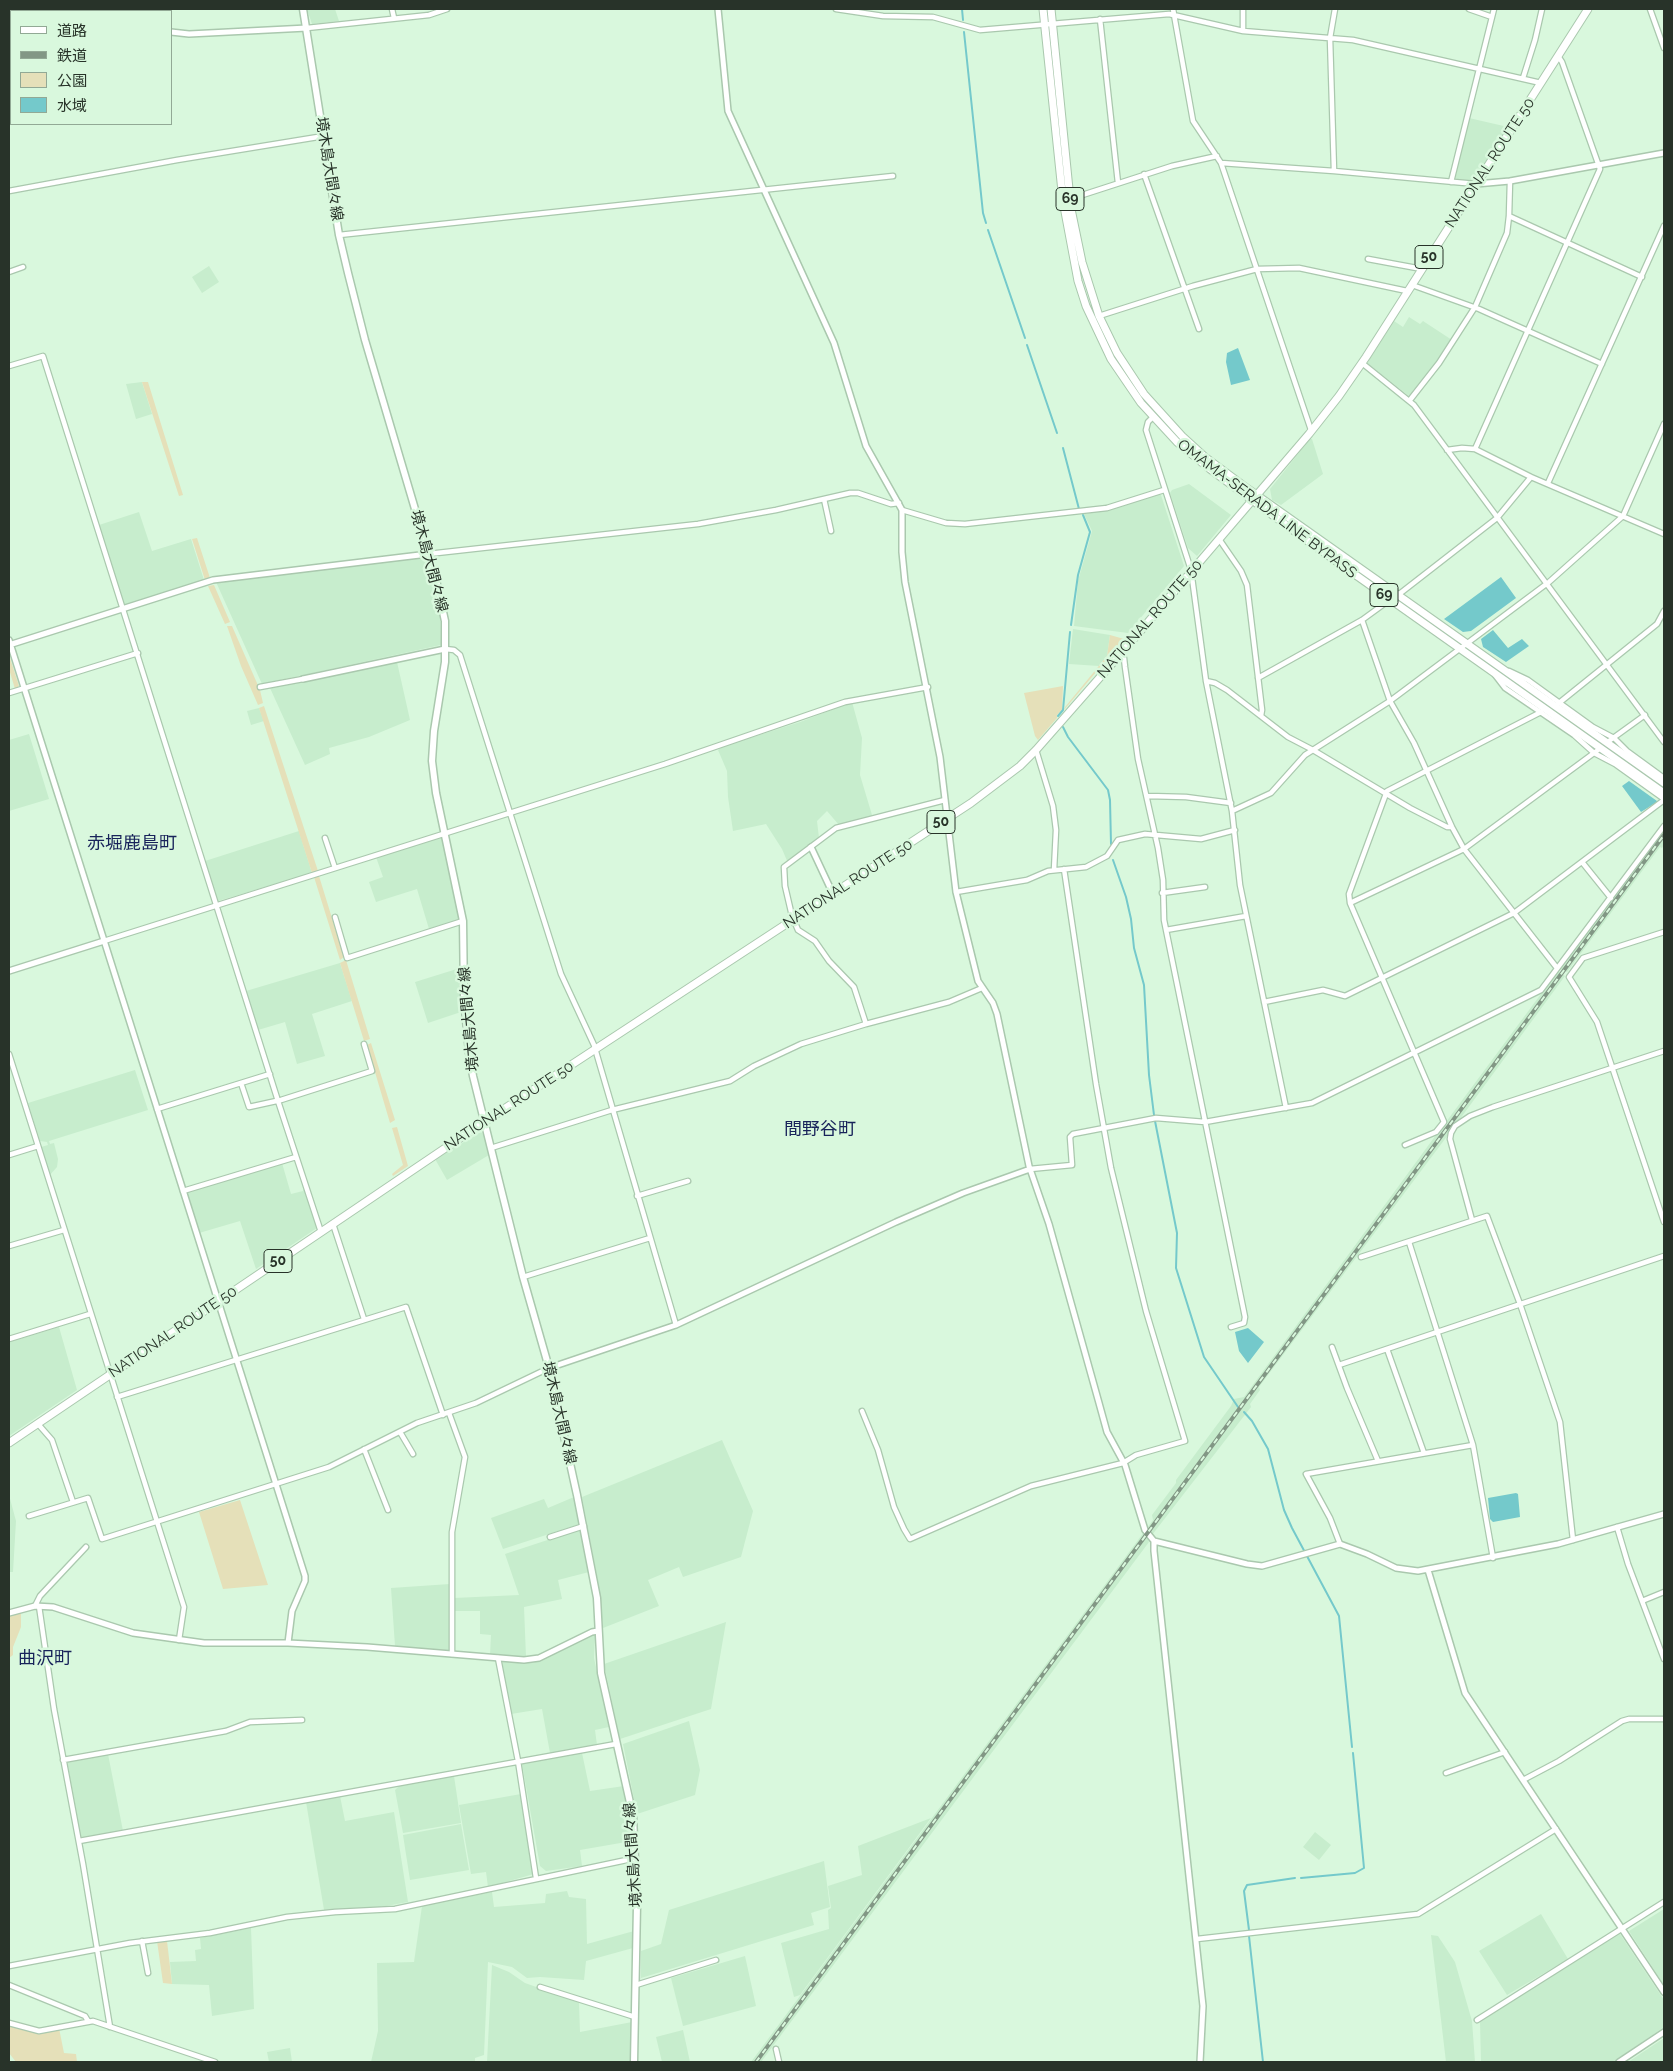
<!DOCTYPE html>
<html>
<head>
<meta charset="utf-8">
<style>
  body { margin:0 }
  #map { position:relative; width:1673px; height:2071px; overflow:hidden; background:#d9f8dd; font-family:Raleway,"Noto Sans JP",sans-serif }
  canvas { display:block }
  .frame { position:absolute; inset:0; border:10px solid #283329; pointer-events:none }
  .legend { position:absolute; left:10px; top:10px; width:162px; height:115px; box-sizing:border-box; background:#d9f8dd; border:1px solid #92a995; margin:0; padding:6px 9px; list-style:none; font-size:15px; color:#283329 }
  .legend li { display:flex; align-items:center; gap:10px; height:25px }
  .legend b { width:25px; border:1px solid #92a995 }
</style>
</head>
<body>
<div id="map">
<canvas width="1673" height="2071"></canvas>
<div class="frame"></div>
<ul class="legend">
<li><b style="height:6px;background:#fff"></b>道路</li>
<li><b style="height:6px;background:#829785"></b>鉄道</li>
<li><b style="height:14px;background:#e5e0b9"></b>公園</li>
<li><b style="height:14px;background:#74c9cb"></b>水域</li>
</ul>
</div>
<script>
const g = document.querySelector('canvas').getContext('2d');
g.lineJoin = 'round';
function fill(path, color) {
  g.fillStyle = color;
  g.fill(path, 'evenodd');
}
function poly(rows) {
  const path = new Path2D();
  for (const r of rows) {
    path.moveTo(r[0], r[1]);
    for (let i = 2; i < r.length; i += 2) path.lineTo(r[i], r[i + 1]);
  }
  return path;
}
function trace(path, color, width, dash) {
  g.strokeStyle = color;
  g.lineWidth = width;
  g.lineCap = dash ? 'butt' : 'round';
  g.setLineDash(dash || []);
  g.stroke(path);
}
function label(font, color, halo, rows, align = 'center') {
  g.font = font + ' Raleway,"Noto Sans JP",sans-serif';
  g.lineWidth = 5;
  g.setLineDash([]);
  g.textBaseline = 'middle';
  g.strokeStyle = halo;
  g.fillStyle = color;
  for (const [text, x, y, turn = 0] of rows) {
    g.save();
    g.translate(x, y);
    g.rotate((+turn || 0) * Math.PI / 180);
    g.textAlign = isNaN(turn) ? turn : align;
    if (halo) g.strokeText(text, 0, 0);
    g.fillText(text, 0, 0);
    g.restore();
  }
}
fill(poly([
  [307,9,335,9,339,21,312,24],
  [1469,118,1508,127,1473,181,1471,182,1455,179],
  [209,266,219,282,202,293,192,277],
  [1409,317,1420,324,1423,321,1452,340,1412,395,1409,396,1367,363,1394,321,1403,327],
  [142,382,152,414,136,419,126,384],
  [1310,439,1312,439,1323,474,1281,505,1272,500,1270,489],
  [1189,484,1231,515,1197,556,1188,548,1170,493,1172,490],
  [1159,494,1161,495,1184,566,1128,633,1074,626,1078,581,1092,531,1084,514,1117,508],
  [139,512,152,551,191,539,204,580,124,606,99,525],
  [427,557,440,613,441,645,262,684,216,582],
  [1073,629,1110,635,1107,656,1099,666,1069,664],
  [397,662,410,720,369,737,329,748,330,754,305,765,270,688],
  [852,702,862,738,860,775,872,815,871,818,839,825,827,811,817,821,819,838,788,863,782,849,766,824,733,831,728,797,727,771,718,750,722,747,800,722],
  [259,708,264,721,251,725,247,711],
  [29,734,49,799,9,811,9,740],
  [1664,827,1664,845,1662,848,1660,847,1567,972,1560,969],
  [299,831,312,873,218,901,217,900,205,861],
  [440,837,442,839,459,919,458,920,429,929,417,889,376,902,369,882,383,877,376,857],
  [340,963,352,1001,312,1014,325,1056,297,1064,285,1022,258,1030,246,991],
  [460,968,461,1012,428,1023,415,982],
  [1558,971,1565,976,1457,1123,1451,1127,1446,1122],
  [135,1070,148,1110,49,1141,50,1144,54,1143,58,1159,57,1167,49,1176,41,1149,41,1147,48,1145,47,1142,40,1141,28,1103],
  [1444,1124,1450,1128,1448,1135,1259,1387,1260,1390,1250,1404,1251,1407,1152,1535,1147,1528,1153,1520,1152,1515,1176,1483,1176,1480,1231,1406,1234,1399,1244,1397],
  [481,1132,484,1135,489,1155,447,1180,435,1159],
  [282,1163,291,1194,303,1191,304,1188,317,1228,256,1269,240,1221,199,1233,186,1193],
  [59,1327,77,1390,9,1436,9,1342],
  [722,1440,753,1511,741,1557,683,1577,679,1567,648,1580,659,1606,603,1628,598,1581,582,1497],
  [9,1495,16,1521,13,1572,9,1572],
  [574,1497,580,1524,503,1549,491,1518,544,1499,548,1508],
  [581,1529,589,1572,558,1580,562,1599,524,1607,526,1657,490,1655,491,1635,480,1634,480,1611,453,1611,454,1598,519,1595,505,1554],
  [1144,1532,1149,1542,761,2062,751,2062],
  [450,1584,449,1652,395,1646,391,1588],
  [726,1622,711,1709,620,1739,604,1664],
  [593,1635,595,1636,594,1658,609,1727,595,1730,597,1745,550,1753,542,1709,511,1714,502,1662,532,1663,544,1659],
  [689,1721,700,1770,695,1795,637,1814,623,1744],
  [582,1753,590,1791,624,1786,629,1815,632,1841,580,1850,582,1866,546,1871,540,1866,522,1764],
  [108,1754,123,1831,81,1838,67,1761],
  [454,1776,461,1823,403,1833,395,1790,401,1784],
  [521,1794,534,1874,488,1887,486,1872,471,1874,459,1805],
  [340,1796,345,1821,394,1812,408,1902,381,1907,324,1910,306,1802],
  [931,1818,800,1995,794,1997,781,1943,829,1929,828,1910,831,1908,828,1886,862,1875,858,1846],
  [461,1824,469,1870,410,1880,403,1835],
  [1315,1832,1331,1845,1319,1860,1303,1847],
  [824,1861,830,1907,811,1913,814,1925,641,1978,641,1951,661,1944,669,1910],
  [567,1891,569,1897,586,1899,587,1944,634,1931,633,1948,586,1961,584,1980,540,1977,527,1978,512,1967,488,1962,484,2055,475,2058,475,2062,371,2062,378,2031,377,1963,414,1962,422,1906,492,1892,494,1907,545,1903,546,1894],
  [1664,1909,1664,1985,1629,1931],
  [1541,1914,1568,1959,1507,1995,1479,1951],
  [251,1928,254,2009,212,2016,209,1985,172,1984,170,1962,196,1961,195,1950,201,1949,200,1938],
  [1620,1934,1664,2000,1664,2027,1613,2062,1481,2062,1480,2022,1489,2015],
  [1431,1935,1438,1936,1455,1962,1472,2021,1475,2062,1446,2062],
  [745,1956,756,2006,683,2026,671,1978],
  [492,1965,509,1972,525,1983,579,2002,580,2032,632,2022,632,2062,487,2062],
  [683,2030,690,2062,662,2062,656,2037],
  [1664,2038,1664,2062,1628,2062],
  [290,2048,292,2062,269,2062,267,2052]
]), '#c7edcd');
fill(poly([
  [142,382,148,382,183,495,179,496],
  [197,538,210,578,205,580,192,539],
  [214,585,230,622,225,624,208,586],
  [227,626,232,626,260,690,263,703,258,705,241,666],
  [1110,635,1124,639,1064,710,1065,707,1107,656],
  [9,655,19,686,15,689,9,669],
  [1063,686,1062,710,1057,715,1057,718,1038,740,1035,736,1024,693],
  [264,706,318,871,312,873,259,708],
  [319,876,344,957,340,960,314,877],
  [346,960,370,1039,364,1041,340,963],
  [371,1043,395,1120,390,1123,367,1045],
  [397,1127,408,1166,393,1176,392,1174,403,1165,392,1128],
  [240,1500,268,1585,223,1589,199,1512],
  [21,1612,21,1627,13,1647,13,1655,9,1658,9,1616],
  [157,1941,167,1941,172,1984,163,1983],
  [9,2026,37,2033,59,2028,64,2053,76,2054,77,2062,16,2062,9,2053]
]), '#e5e0b9');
fill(poly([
  [1238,348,1250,380,1231,385,1226,362,1227,353],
  [1501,577,1516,598,1471,631,1463,632,1444,619],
  [1493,630,1508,648,1522,639,1529,646,1506,662,1483,647,1481,639],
  [1629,781,1657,801,1657,802,1641,812,1622,786],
  [1248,1328,1264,1342,1248,1363,1239,1351,1235,1332],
  [1516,1493,1518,1494,1520,1517,1493,1522,1490,1519,1488,1498]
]), '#74c9cb');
trace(poly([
  [962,9,963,20],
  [964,32,983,213,986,223],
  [988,230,1025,338],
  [1027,345,1057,433],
  [1063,448,1079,509],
  [1071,625,1078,575,1090,532,1083,515],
  [1058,716,1063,710,1070,632],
  [1063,727,1068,737,1108,790,1110,800,1111,844],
  [1113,860,1126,897,1131,919,1134,948,1144,985,1149,1075,1154,1115],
  [1155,1121,1177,1233,1176,1268,1204,1357,1238,1407],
  [1244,1412,1252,1421,1268,1449,1284,1510,1292,1528,1339,1616,1352,1747],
  [1301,1878,1355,1873,1364,1868,1353,1753],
  [1249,1930,1244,1891,1247,1885,1295,1878],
  [1249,1936,1263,2062]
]), '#74c9cb', 2);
const minor = poly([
  [136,9,136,11],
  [392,9,394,18],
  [836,9,883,16,933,17,980,30,1169,14,1243,31,1353,40,1541,83],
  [1173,9,1193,121,1221,163,1311,430],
  [1243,9,1243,31],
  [1469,9,1492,17],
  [1650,9,1664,48],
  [1100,19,1118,183],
  [307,28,429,15,447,9],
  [1523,78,1535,40,1542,9],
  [1221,163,1334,171,1476,184],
  [1334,171,1330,38,1335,9],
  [1144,174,1199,329],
  [1451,182,1494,9],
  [9,191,177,160,324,136],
  [1070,199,1172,166,1217,156],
  [1509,216,1642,277],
  [339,235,893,176],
  [1368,259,1422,269],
  [9,272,23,267],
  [1412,285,1479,309,1602,364],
  [1099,316,1193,286,1257,269,1299,268,1407,291],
  [1362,363,1414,405,1664,742],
  [9,366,43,356,278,1101,321,1232],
  [1410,400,1439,363,1475,307,1507,233,1509,216,1510,181],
  [1153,417,1148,422,1146,430,1191,570,1206,681,1232,811,1240,885,1286,1108],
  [1475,449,1600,169,1562,62,1558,56],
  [1447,450,1462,448,1475,449,1531,477,1664,534],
  [1548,483,1664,226],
  [824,499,831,531],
  [902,510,946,523,965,524,1107,508,1164,490],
  [1219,539,1241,571,1247,585,1262,710,1261,716],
  [428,554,698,524,776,510,850,493,858,493,891,504,899,503],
  [1398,595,1497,518,1531,477],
  [1362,620,1390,701,1414,743,1452,827,1464,849,1557,968],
  [445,649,454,650,460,655,561,974,594,1045,676,1325],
  [1120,654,1124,658,1125,667,1138,759,1158,848,1163,880,1164,920,1245,1317,1244,1323,1231,1327],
  [1509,671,1528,680,1593,727,1614,738,1627,751,1664,778],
  [1495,675,1505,688,1574,735,1594,753,1615,764,1664,799],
  [1258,678,1362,620,1384,604,1388,598],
  [1206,681,1215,683,1227,690,1288,737,1313,750,1410,808,1447,827,1452,827],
  [260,687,303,679],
  [9,693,138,653],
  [1559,703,1657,624,1664,611],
  [1609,741,1645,715],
  [1036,750,1053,806,1056,830,1054,870],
  [1148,796,1186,797,1231,803],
  [1232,811,1271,793,1305,755,1390,701,1549,582,1623,516,1664,424],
  [325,838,335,868],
  [1582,862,1611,898],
  [956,892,1027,880,1048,871,1086,867,1107,856,1118,840,1145,834,1201,839,1235,830],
  [1162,893,1205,887],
  [1350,903,1464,849,1598,750],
  [335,917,347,958,463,921],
  [1166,930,1246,916],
  [1664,932,1583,958,1569,977,1597,1022,1664,1222],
  [104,941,665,764,845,702,928,687],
  [1264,1002,1323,990,1345,996,1514,913,1664,800],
  [866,1024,854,987,829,961,815,941,798,930,792,916,785,886,784,867,836,828,945,800],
  [9,1054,184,1607,179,1640],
  [241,1083,249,1107,281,1100,372,1071,364,1044],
  [157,1109,270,1074],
  [1405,1145,1436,1132,1444,1122,1350,903,1349,894,1387,791,1541,712],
  [491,1148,612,1110,730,1081,754,1066,801,1044,866,1024,949,1002,982,988],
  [9,1155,38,1146],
  [1030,1169,1072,1165,1070,1137,1073,1134,1156,1118,1205,1122,1312,1103,1541,990,1664,826],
  [183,1191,296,1157],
  [637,1196,688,1181],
  [1472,1220,1450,1139,1451,1133,1455,1126,1470,1116,1493,1107,1664,1051],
  [333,1224,364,1319],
  [1409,1242,1473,1445,1493,1558],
  [9,1246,64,1230],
  [1361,1257,1487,1216,1520,1304,1560,1422,1573,1540],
  [523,1277,650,1238],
  [9,1339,90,1314],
  [1332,1347,1347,1388,1378,1461],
  [1387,1349,1424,1453],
  [1339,1365,1664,1256],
  [117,1397,406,1307,443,1415],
  [862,1411,878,1450,894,1507,904,1529,910,1539,1031,1486,1123,1463,1136,1455,1185,1441,1146,1311,1111,1168,1096,1084,1064,869],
  [449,1413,465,1457,452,1532,452,1654],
  [38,1424,52,1440,73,1502],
  [400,1432,413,1454],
  [364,1449,388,1510],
  [29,1516,88,1498,102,1539,329,1467,417,1423,476,1403,549,1368],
  [1617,1527,1628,1564,1664,1659],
  [550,1537,584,1526],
  [1340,1544,1330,1518,1306,1474,1473,1445],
  [1642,1601,1664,1592],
  [35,1606,40,1596,86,1547],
  [39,1606,54,1709,83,1864,110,2027],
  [498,1658,518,1761,536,1878],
  [63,1760,226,1731,250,1722,302,1720],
  [1446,1773,1505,1752],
  [1523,1780,1559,1761,1622,1721,1629,1719,1664,1719],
  [79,1841,616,1744],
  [1197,1939,1418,1914,1556,1829],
  [142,1941,148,1973],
  [9,1966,130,1943,210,1933,287,1917,335,1912,395,1909,636,1858],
  [9,1985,85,2016,88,2021],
  [636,1985,716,1960],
  [540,1987,635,2017],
  [1477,2020,1664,1902],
  [9,2023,39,2031,93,2021,215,2062],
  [776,2049,779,2062]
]);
const tertiary = poly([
  [718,9,728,111,834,343,866,446,902,510,902,552,905,582,940,757,956,892,978,981,993,1003,997,1014,1029,1166,1049,1224,1099,1403,1107,1432,1125,1465,1145,1530,1154,1541,1247,1564,1262,1566,1340,1544,1367,1554,1396,1568,1418,1571,1558,1544,1664,1514],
  [171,32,189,34,307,28],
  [9,41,11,40],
  [1476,184,1510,181,1664,153],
  [9,640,305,1576,305,1581,292,1611,288,1643],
  [9,645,213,580,428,554],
  [303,679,445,649],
  [811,847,833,894],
  [9,971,104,941],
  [549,1368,676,1325,896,1222,963,1193,1030,1169],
  [1154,1541,1154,1551,1203,2006,1200,2062],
  [1428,1570,1465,1693,1664,1992],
  [9,1613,35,1606,53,1607,133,1633,204,1643,288,1643,367,1647,524,1660,539,1658,592,1632,598,1631],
  [1619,2062,1664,2032]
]);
const secondary = poly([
  [303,9,339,235,348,273,365,340,436,580,445,621,445,662,434,731,432,761,436,793,463,921,464,998,469,1052,473,1076,501,1189,523,1277,549,1368,577,1495,597,1598,601,1673,633,1816,637,1905,634,2062]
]);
const primary = poly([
  [1043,9,1063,201,1078,281,1086,306,1111,359,1141,403,1177,442,1210,469,1312,544,1664,793],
  [1051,9,1071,209,1082,262,1099,316,1117,353,1144,394,1182,436,1205,457,1248,489,1664,783]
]);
const trunk = poly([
  [9,1443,478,1126,971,803,1020,766,1036,750,1131,642,1309,434,1339,396,1366,357,1588,9]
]);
trace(minor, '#aac8ae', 7);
trace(tertiary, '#aac8ae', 8);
trace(secondary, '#aac8ae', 9);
trace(primary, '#aac8ae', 9);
trace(trunk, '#aac8ae', 9);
trace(minor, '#fff', 4.5);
trace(tertiary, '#fff', 5);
trace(secondary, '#fff', 6);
trace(primary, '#fff', 7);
trace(trunk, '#fff', 7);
const rail = poly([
  [756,2062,1664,835]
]);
trace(rail, '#829785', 4);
trace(rail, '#d9f8dd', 2, [5.5]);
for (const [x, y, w] of [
  [1070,199,28],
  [1429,257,28],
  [1384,595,28],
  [941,822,28],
  [278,1261,28]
]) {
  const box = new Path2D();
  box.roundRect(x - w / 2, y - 11.5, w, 23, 4);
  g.fillStyle = '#d9f8dd';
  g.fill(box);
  trace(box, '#283329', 1);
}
label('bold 14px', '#283329', null, [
  ["69",1070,199],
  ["50",1429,257],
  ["69",1384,595],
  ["50",941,822],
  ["50",278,1261]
]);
label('15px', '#283329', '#d9f8dd', [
  ["NATIONAL ROUTE 50",1490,163,-57],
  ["境木島大間々線",329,169,81],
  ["OMAMA-SERADA LINE BYPASS",1267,509,37],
  ["境木島大間々線",429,561,75],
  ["NATIONAL ROUTE 50",1150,619,-49],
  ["NATIONAL ROUTE 50",848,884,-33],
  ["境木島大間々線",469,1019,-95],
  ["NATIONAL ROUTE 50",509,1106,-33],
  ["NATIONAL ROUTE 50",173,1332,-34],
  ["境木島大間々線",559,1413,77],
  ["境木島大間々線",633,1855,-94]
]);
label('18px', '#18235a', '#d9f8dd', [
  ["赤堀鹿島町",132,844],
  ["間野谷町",820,1130],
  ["曲沢町",45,1659]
]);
</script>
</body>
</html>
